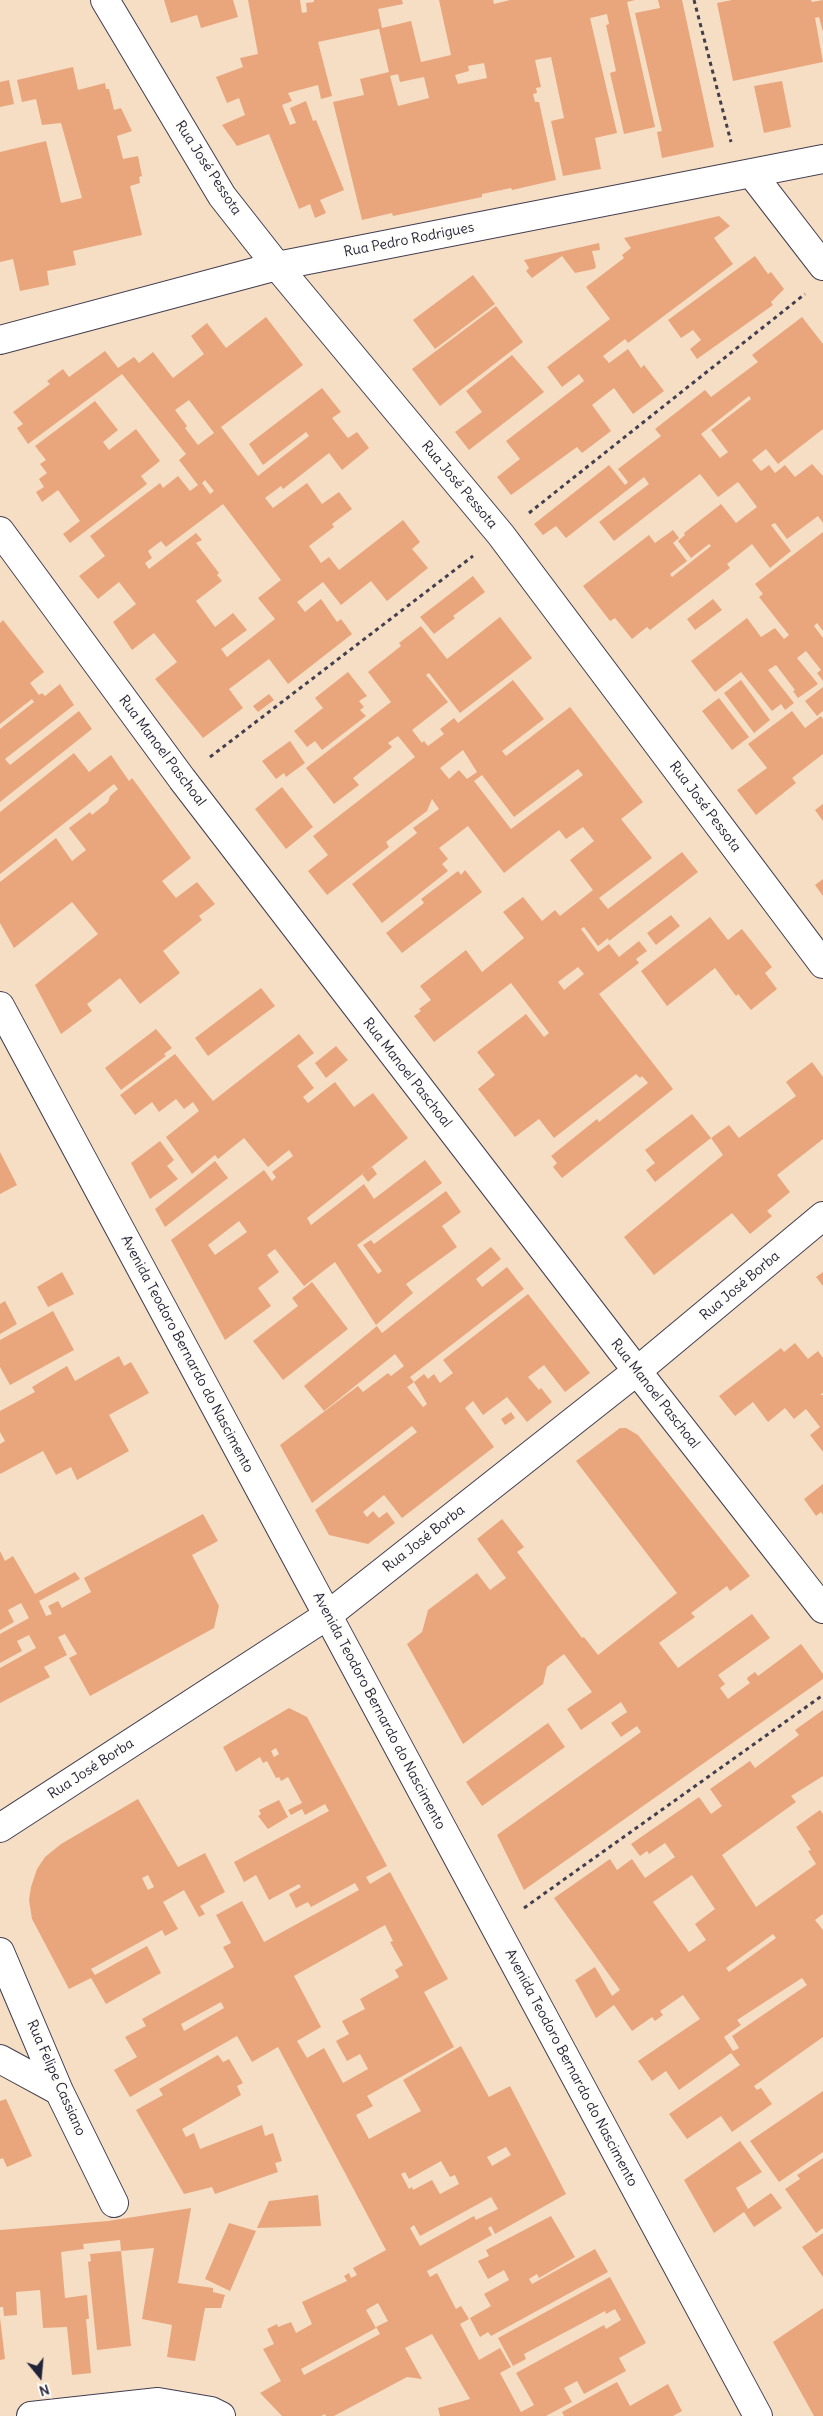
<!DOCTYPE html>
<html>
<head>
<meta charset="utf-8">
<style>
  body { margin:0 }
  #map { position:relative; width:823px; height:2416px; overflow:hidden; background:#f5dec4; font-family:Delius,sans-serif }
  canvas { display:block }
  .north { position:absolute; left:15px; top:2351px; width:50px; height:50px; -webkit-text-stroke:4px #fdfcf7; paint-order:stroke; rotate:163deg; font-size:14px; font-weight:700; line-height:20px; text-align:center; color:#22223b }
  .north::after { content:''; display:block; margin:auto; width:18px; height:22px; background:#22223b; clip-path:polygon(50% 0,100% 100%,50% 72%,0 100%) }
</style>
</head>
<body>
<div id="map">
<canvas width="823" height="2416"></canvas>
<div class="north">N</div>
</div>
<script>
const g = document.querySelector('canvas').getContext('2d');
g.lineJoin = 'round';
function fill(path, color) {
  g.fillStyle = color;
  g.fill(path, 'evenodd');
}
function poly(rows) {
  const path = new Path2D();
  for (const r of rows) {
    path.moveTo(r[0], r[1]);
    for (let i = 2; i < r.length; i += 2) path.lineTo(r[i], r[i + 1]);
  }
  return path;
}
function trace(path, color, width, dash) {
  g.strokeStyle = color;
  g.lineWidth = width;
  g.lineCap = dash ? 'butt' : 'round';
  g.setLineDash(dash || []);
  g.stroke(path);
}
function label(font, color, halo, rows, align = 'center') {
  g.font = font + ' Delius,sans-serif';
  g.lineWidth = 4;
  g.setLineDash([]);
  g.textBaseline = 'middle';
  g.strokeStyle = halo;
  g.fillStyle = color;
  for (const [text, x, y, turn = 0] of rows) {
    g.save();
    g.translate(x, y);
    g.rotate((+turn || 0) * Math.PI / 180);
    g.textAlign = isNaN(turn) ? turn : align;
    if (halo) g.strokeText(text, 0, 0);
    g.fillText(text, 0, 0);
    g.restore();
  }
}
fill(poly([
  [164,0,233,0,238,17,201,28,197,15,171,23],
  [248,0,300,0,302,13,307,12,306,3,314,2,314,0,402,0,403,4,378,9,382,28,411,21,421,62,451,55,439,0,493,0,494,4,510,0,635,0,627,2,655,127,624,134,610,73,616,71,606,25,609,24,607,14,590,18,617,133,595,138,601,169,563,176,551,121,564,118,551,57,535,60,541,87,536,88,537,93,533,94,535,102,539,102,556,180,512,190,511,188,482,194,482,197,393,216,392,213,362,220,333,102,364,95,360,79,389,72,379,29,318,42,332,96,321,99,318,85,288,93,292,101,282,105,290,125,296,123,290,108,306,101,313,121,316,120,344,190,320,200,326,213,315,218,310,204,299,209,269,134,237,146,222,125,245,115,239,98,227,103,216,77,243,67,240,58,258,54],
  [484,63,487,78,458,84,455,75,469,71,468,66],
  [398,74,400,82,424,77,429,98,398,106,390,76],
  [658,0,682,0,714,147,662,158,657,132,662,131,635,13,660,8],
  [732,0,811,0,812,2,823,0,823,32,819,17,815,18,823,62,733,81,717,3],
  [73,67,78,90,105,83,106,89,109,89,114,110,121,108,132,131,117,136,123,159,138,156,142,176,139,177,140,183,130,186,142,235,73,251,76,265,47,271,49,285,20,291,13,259,0,262,0,152,46,141,61,203,82,198,61,123,42,125,36,99,22,102,17,80],
  [9,80,14,104,0,107,0,82],
  [782,81,791,127,764,133,754,86],
  [719,216,730,226,714,238,733,264,628,343,625,339,603,356,609,363,628,349,641,368,644,365,664,391,633,414,614,388,592,405,611,431,582,453,577,447,511,495,497,477,520,459,506,441,584,381,579,374,562,387,547,367,610,319,586,287,624,258,622,255,631,248,624,238],
  [599,243,600,250,592,251,596,267,594,269,575,273,562,256,532,278,526,271,529,268,524,260],
  [755,256,768,274,771,272,784,289,771,302,773,305,697,359,690,349,701,340,693,330,681,338,668,320],
  [473,275,495,304,435,349,413,320],
  [496,306,523,342,440,406,412,369],
  [266,317,303,365,221,427,258,476,309,436,306,432,263,465,249,444,322,388,341,412,332,418,348,438,357,432,369,448,342,470,329,453,283,489,281,486,265,498,273,508,307,483,322,504,339,492,352,509,332,524,334,527,309,546,321,563,329,557,339,570,403,520,420,542,412,549,428,568,387,601,371,581,341,605,323,582,297,602,305,612,321,599,337,622,341,619,352,634,288,684,269,659,229,689,243,708,203,738,155,679,177,662,154,633,132,650,113,622,136,604,119,582,98,599,79,576,105,556,90,536,160,483,163,488,178,476,190,491,198,485,179,460,186,454,122,374,28,444,17,428,23,424,13,412,50,384,47,381,63,369,69,377,105,351,118,368,134,357,139,363,153,352,173,378,204,354,191,336,207,323,226,348],
  [189,400,214,433,198,445,185,428,187,426,175,410],
  [205,480,214,491,210,494,202,483],
  [223,504,281,580,258,598,275,619,227,657,221,649,247,630,233,613,215,627,196,601,222,581,217,575,219,573,196,543,202,540,196,533,149,569,145,563,152,558,148,551,161,541,166,547],
  [802,317,823,344,823,429,778,464,766,449,752,460,761,471,769,465,775,473,785,465,795,477,812,464,823,476,823,523,818,516,787,539,775,523,771,525,791,551,770,568,752,544,727,564,730,568,650,630,647,627,632,639,615,618,610,621,583,586,649,535,655,543,673,530,679,538,673,543,687,561,670,574,672,577,711,546,709,544,691,558,678,541,685,535,684,533,721,504,736,523,757,507,745,491,738,482,718,497,700,474,614,541,599,522,649,484,644,477,566,538,556,526,543,535,534,524,609,465,625,485,628,482,618,469,661,436,655,429,705,390,711,397,758,362,752,355],
  [749,396,751,399,711,430,728,452,720,458,701,434],
  [512,355,544,392,469,450,455,432,482,412,466,391],
  [95,401,118,430,103,442,109,450,136,429,160,461,141,476,147,484,70,543,63,534,80,521,58,490,42,502,36,492,44,487,39,479,47,473,40,464,46,460,35,446],
  [823,532,823,631,817,623,814,626,823,638,823,681,817,673,821,670,806,651,797,658,818,684,798,698,793,691,795,690,776,665,768,670,794,703,785,710,781,704,772,711,741,672,715,692,691,661,747,618,761,637,775,628,784,639,789,635,759,597,763,594,755,584],
  [473,576,485,592,453,616,455,618,434,634,420,617],
  [713,599,722,610,695,630,687,619],
  [500,617,532,658,460,713,429,673,426,675,448,702,412,730,422,743,424,741,428,746,444,734,440,729,454,718,458,723,513,680,544,719,502,751,506,756,570,707,643,802,621,819,652,858,599,898,608,909,682,852,698,872,609,941,608,938,598,946,584,927,581,929,598,952,609,944,619,957,639,941,647,951,636,959,639,963,599,994,673,1089,562,1178,553,1167,557,1163,551,1156,597,1119,599,1122,648,1083,642,1076,640,1078,636,1074,554,1138,539,1119,515,1137,478,1089,495,1075,477,1052,526,1014,544,1037,549,1033,511,983,434,1042,414,1016,421,1011,419,1009,431,1000,420,986,466,950,482,972,524,938,503,912,523,897,542,921,555,910,560,916,593,890,570,860,594,841,583,827,566,839,559,830,504,873,468,826,439,848,448,859,442,864,448,871,382,923,352,884,417,833,413,828,439,809,432,799,427,811,386,842,389,847,327,895,308,871,328,855,313,836,415,757,398,736,388,743,392,747,353,778,359,785,334,804,306,768,391,702,368,672,401,646,399,643,421,626,447,659],
  [463,750,477,772,467,779,459,770,449,779,440,768],
  [578,769,583,775,511,829,474,781,482,775,514,817],
  [578,967,584,974,564,990,558,982],
  [3,620,44,672,30,683,39,695,42,693,45,696,60,684,74,705,5,759,10,765,79,711,92,729,0,802,0,729,34,702,32,699,0,724,0,623],
  [348,672,367,696,359,701,364,707,360,710,366,716,322,750,315,741,307,747,294,731,323,708,315,698],
  [741,680,770,720,754,733,724,693],
  [823,687,823,711,817,716,805,701],
  [269,694,274,700,258,712,253,706],
  [719,698,749,737,732,750,702,711],
  [792,711,805,728,821,716,823,719,823,754,792,778,796,783,756,815,737,790,767,768,748,744],
  [290,741,305,763,286,777,284,773,276,779,262,761],
  [74,753,89,772,111,755,129,781,132,778,191,858,162,881,176,898,197,882,215,904,199,916,202,920,163,951,180,973,140,1004,120,978,87,1004,92,1011,61,1034,35,985,98,934,72,902,14,948,0,923,0,882,56,838,72,861,86,850,69,828,90,812,92,815,108,802,110,796,118,789,114,784,0,874,0,812],
  [282,787,313,827,286,849,255,809],
  [823,804,823,821,815,810],
  [465,870,482,892,402,953,386,933,424,903,421,899,458,871,461,875],
  [823,879,823,896,815,885],
  [671,915,680,926,656,945,647,933],
  [710,917,728,940,742,929,772,967,765,973,777,989,751,1010,738,994,736,996,715,968,667,1006,641,971],
  [261,988,275,1006,208,1056,195,1038],
  [156,1029,172,1048,164,1054,166,1056,121,1090,105,1068],
  [299,1034,314,1053,297,1066,314,1088,303,1097,308,1103,335,1082,354,1107,373,1093,408,1138,307,1218,311,1225,364,1184,374,1199,425,1160,442,1183,357,1245,378,1274,382,1271,363,1245,371,1240,374,1244,446,1191,461,1212,442,1226,457,1247,406,1284,413,1293,376,1325,335,1262,304,1286,275,1249,267,1255,279,1272,258,1288,271,1306,225,1340,171,1240,264,1170,272,1181,276,1177,272,1172,293,1156,289,1150,268,1167,244,1138,218,1159,215,1155,192,1174,166,1137,199,1111,193,1102,184,1109,176,1099,159,1112,152,1102,135,1115,120,1095,175,1054,213,1101],
  [239,1221,247,1232,215,1255,208,1245],
  [336,1046,348,1060,326,1078,315,1063],
  [812,1062,823,1077,823,1139,777,1175,790,1192,767,1211,772,1216,750,1234,732,1213,654,1275,624,1237,723,1155,711,1138,729,1125,739,1138,796,1096,786,1082],
  [692,1114,711,1138,655,1182,646,1170,655,1163,645,1150],
  [160,1141,174,1160,167,1166,178,1179,150,1199,131,1163],
  [0,1152,17,1185,0,1194],
  [215,1161,228,1178,165,1227,155,1209],
  [372,1167,377,1174,368,1182,362,1174],
  [491,1247,501,1259,476,1279,482,1287,507,1267,524,1289,410,1377,414,1382,407,1387,423,1407,427,1404,414,1382,424,1374,428,1379,434,1374,440,1383,453,1373,443,1360,528,1294,590,1373,565,1392,544,1365,528,1377,539,1390,541,1388,552,1402,527,1422,507,1397,483,1415,473,1401,465,1408,494,1447,402,1518,384,1495,363,1512,367,1517,373,1511,379,1518,387,1512,395,1523,368,1544,329,1535,315,1510,417,1432,412,1426,312,1503,280,1445,358,1386,363,1392,388,1373,391,1376,404,1366,395,1354,324,1411,304,1386,377,1326,382,1333],
  [62,1272,74,1294,48,1307,37,1287],
  [823,1272,823,1286,816,1277],
  [312,1282,348,1329,283,1380,253,1341,298,1306,292,1298],
  [5,1301,17,1324,0,1334,0,1304],
  [53,1311,74,1350,10,1385,0,1367,0,1340],
  [795,1343,808,1359,818,1351,823,1358,823,1393,820,1395,823,1395,823,1452,810,1435,820,1427,806,1409,794,1419,785,1408,768,1422,753,1402,735,1416,719,1396,781,1348,784,1352],
  [119,1356,124,1366,131,1362,149,1393,109,1415,129,1451,77,1480,71,1467,56,1475,43,1451,0,1474,0,1444,5,1441,0,1432,0,1411,35,1392,32,1387,67,1366,75,1381],
  [511,1412,515,1418,505,1425,501,1419],
  [620,1428,626,1428,638,1435,750,1576,730,1591,727,1586,691,1613,695,1617,659,1643,678,1668,752,1614,770,1638,718,1675,725,1684,720,1688,728,1699,750,1683,747,1679,748,1677,755,1672,758,1676,801,1644,823,1674,823,1679,524,1890,497,1835,641,1732,637,1726,621,1737,611,1723,627,1712,621,1702,581,1730,567,1709,592,1692,564,1654,547,1667,543,1684,463,1744,407,1644,422,1632,428,1610,477,1573,490,1590,506,1578,477,1539,502,1519,524,1547,517,1552,582,1638,584,1637,598,1655,677,1593,576,1461],
  [823,1484,823,1515,821,1512,816,1516,804,1499],
  [203,1514,218,1541,192,1555,219,1606,214,1628,90,1696,69,1658,77,1654,65,1634,58,1637,67,1655,44,1667,50,1677,0,1703,0,1668,36,1648,29,1635,17,1641,22,1651,0,1663,0,1634,29,1618,21,1603,8,1610,14,1622,0,1630,0,1551,5,1561,13,1556,35,1594,75,1572,80,1579,39,1601,46,1616,52,1614,48,1606,58,1601,62,1608,91,1592,84,1578],
  [289,1708,307,1717,387,1866,366,1877,370,1884,390,1872,448,1979,424,1992,454,2047,367,2096,373,2106,356,2115,369,2139,421,2111,403,2080,461,2046,489,2097,510,2086,566,2194,495,2234,491,2226,488,2228,492,2235,427,2271,430,2277,437,2273,456,2309,461,2306,469,2319,460,2324,479,2360,500,2348,511,2367,500,2373,521,2412,534,2405,516,2373,604,2325,606,2329,621,2320,615,2309,606,2314,605,2311,524,2354,526,2359,513,2366,498,2338,610,2277,646,2343,619,2358,626,2371,584,2394,577,2381,564,2388,572,2402,546,2416,440,2416,438,2408,470,2399,432,2334,405,2348,422,2379,407,2377,334,2416,326,2416,325,2414,321,2416,282,2416,260,2393,281,2381,263,2349,274,2344,267,2329,277,2324,278,2327,291,2322,296,2333,312,2324,302,2302,347,2281,344,2276,349,2273,351,2278,357,2275,353,2268,386,2250,278,2047,252,2062,237,2036,130,2097,114,2070,137,2057,125,2037,146,2026,142,2019,234,1967,223,1947,231,1943,216,1915,242,1901,264,1942,359,1890,355,1883,311,1907,308,1902,296,1908,289,1894,301,1887,299,1884,269,1900,256,1875,244,1882,234,1862,329,1811,325,1804,305,1815,302,1809,291,1815,288,1810,302,1803,288,1777,281,1781,279,1777,276,1778,267,1761,263,1763,260,1757,236,1772,223,1747],
  [276,1748,279,1754,274,1757,271,1751],
  [385,1925,393,1941,390,1942,403,1965,395,1970,399,1977,360,1999,365,2009,342,2021,349,2034,336,2041,347,2061,360,2054,368,2069,343,2083,324,2048,307,2058,297,2041,321,2027,294,1976],
  [221,2002,224,2008,184,2031,181,2024],
  [506,2147,511,2155,492,2166,487,2157],
  [441,2161,450,2177,455,2175,459,2184,440,2194,432,2180,413,2190,412,2187,409,2189,401,2174,405,2172,409,2179],
  [491,2197,498,2209,476,2220,474,2216,420,2246,410,2228,414,2225,420,2236],
  [378,2303,388,2321,376,2327,380,2334,304,2375,301,2369,376,2328,366,2310],
  [823,1710,823,1776,791,1796,796,1802,722,1855,756,1907,816,1864,808,1851,811,1850,796,1827,820,1810,823,1814,823,1914,815,1920,823,1930,823,2037,754,2086,757,2090,761,2088,772,2104,732,2132,721,2116,687,2139,669,2114,740,2065,731,2053,679,2090,666,2071,652,2081,638,2061,700,2019,683,1995,660,2011,663,2015,655,2021,652,2017,632,2031,614,2005,596,2018,575,1980,595,1967,612,1996,620,1990,554,1898,610,1859,617,1870,632,1859,645,1878,675,1857,665,1843,649,1854,647,1851,640,1856,631,1844,699,1797,711,1814,722,1806,710,1789,750,1761,755,1768,799,1735,795,1730],
  [692,1875,715,1909,695,1924,706,1940,689,1952,653,1902],
  [773,1934,776,1938,729,1972,726,1968],
  [802,1978,807,1985,732,2036,739,2048,733,2051,724,2037,741,2025,737,2020],
  [548,1723,565,1747,482,1806,466,1782],
  [138,1799,178,1867,205,1853,225,1892,200,1906,205,1914,199,1917,184,1890,163,1902,178,1929,165,1936,162,1930,91,1969,95,1975,147,1946,161,1973,106,2004,91,1978,69,1989,32,1919,29,1900,31,1887,37,1869,45,1857,61,1844],
  [148,1875,154,1887,148,1890,142,1878],
  [279,1800,288,1817,268,1829,258,1816,261,1814,259,1810],
  [218,2055,223,2062,229,2059,243,2083,237,2086,241,2095,182,2129,186,2137,194,2133,200,2149,262,2125,265,2136,273,2133,282,2161,275,2163,278,2172,215,2194,212,2187,184,2194,136,2110,163,2095,159,2089],
  [823,2091,823,2152,779,2182,750,2141],
  [6,2099,32,2156,7,2167,3,2158,0,2159,0,2101],
  [740,2141,762,2172,736,2188,748,2209,771,2193,782,2208,754,2227,744,2212,714,2233,684,2180],
  [823,2158,823,2228,816,2233,785,2189,800,2179,797,2175],
  [318,2195,321,2226,257,2228,269,2201],
  [191,2208,178,2283,213,2288,213,2292,225,2295,221,2308,205,2308,195,2361,167,2357,172,2325,142,2319,154,2248,121,2251,120,2240,83,2244,84,2249,61,2252,65,2298,87,2295,89,2319,86,2319,91,2373,72,2375,67,2327,43,2328,40,2290,16,2292,17,2315,4,2316,3,2307,0,2307,0,2230,108,2221],
  [551,2216,575,2257,539,2278,537,2274,529,2279,532,2284,595,2249,608,2272,491,2336,488,2332,480,2337,470,2318,491,2306,484,2294,509,2280,504,2270,488,2279,478,2261,489,2256,486,2250],
  [229,2223,256,2231,230,2291,205,2279],
  [823,2233,823,2277,802,2247],
  [121,2251,131,2346,97,2350,88,2262,91,2261,90,2254],
  [823,2308,823,2416,814,2416,773,2342],
  [0,2318,5,2359,0,2360],
  [617,2382,630,2406,668,2384,682,2411,673,2416,564,2416,562,2412]
]), '#e9a67d');
const minor = poly([
  [105,0,222,196,277,266,501,535,823,964],
  [752,174,823,266],
  [0,340,277,266,823,159],
  [0,531,182,779,637,1371,823,1609],
  [0,1828,328,1615,637,1371,823,1216],
  [0,1952,59,2091,114,2203],
  [0,2059,59,2091],
  [31,2416,158,2402,211,2411,221,2416]
]);
const tertiary = poly([
  [0,1006,758,2416]
]);
trace(minor, '#423e50', 30);
trace(tertiary, '#423e50', 30);
trace(poly([
  [694,0,731,142],
  [529,513,805,294],
  [210,757,473,556],
  [524,1908,823,1695]
]), '#423e50', 3, [4, 4]);
trace(minor, '#fff', 28);
trace(tertiary, '#fff', 28);
label('14px', '#22223b', '#fdfcf7', [
  ["Rua José Pessota",208,168,57],
  ["Rua Pedro Rodrigues",409,240,-11],
  ["Rua José Pessota",459,485,50],
  ["Rua Manoel Paschoal",162,751,53],
  ["Rua José Pessota",705,807,53],
  ["Rua Manoel Paschoal",407,1073,52],
  ["Rua José Borba",740,1286,-40],
  ["Avenida Teodoro Bernardo do Nascimento",187,1354,62],
  ["Rua Manoel Paschoal",655,1394,52],
  ["Rua José Borba",424,1539,-38],
  ["Avenida Teodoro Bernardo do Nascimento",379,1711,62],
  ["Rua José Borba",91,1769,-33],
  ["Avenida Teodoro Bernardo do Nascimento",571,2068,62],
  ["Rua Felipe Cassiano",56,2078,66]
]);
</script>
</body>
</html>
